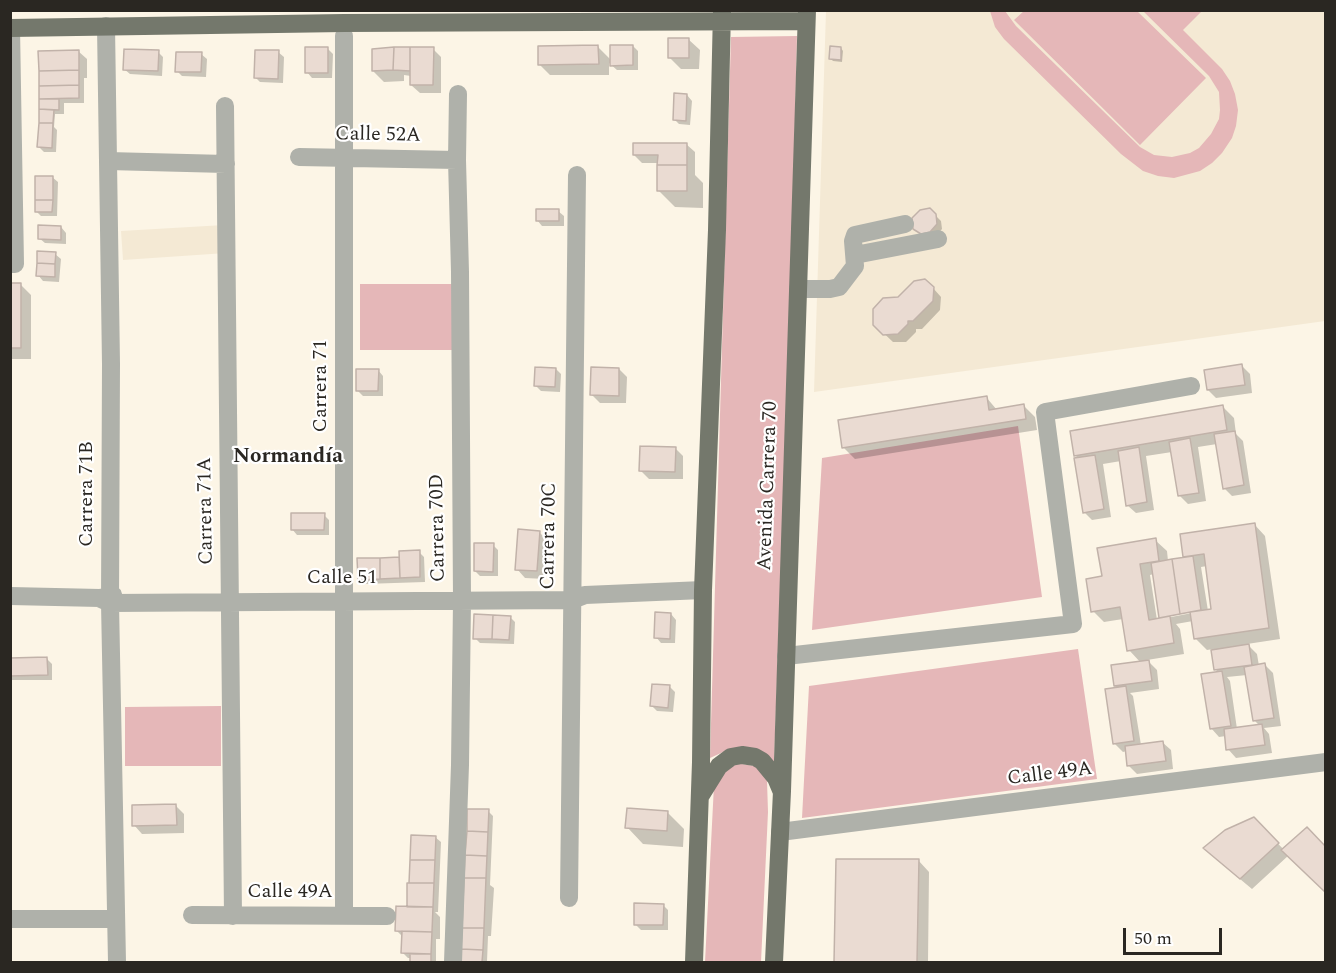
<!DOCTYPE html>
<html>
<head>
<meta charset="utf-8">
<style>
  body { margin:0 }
  #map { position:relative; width:1336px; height:973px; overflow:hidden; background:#fcf5e6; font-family:Spectral,serif }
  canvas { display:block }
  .frame { position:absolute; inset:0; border:12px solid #2a2722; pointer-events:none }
  .scale { position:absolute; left:1123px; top:928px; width:99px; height:27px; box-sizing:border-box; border:3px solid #2a2722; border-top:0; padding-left:8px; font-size:18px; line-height:21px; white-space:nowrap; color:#2a2722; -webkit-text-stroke:4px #fff; paint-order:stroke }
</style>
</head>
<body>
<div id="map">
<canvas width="1336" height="973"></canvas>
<div class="frame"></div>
<div class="scale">50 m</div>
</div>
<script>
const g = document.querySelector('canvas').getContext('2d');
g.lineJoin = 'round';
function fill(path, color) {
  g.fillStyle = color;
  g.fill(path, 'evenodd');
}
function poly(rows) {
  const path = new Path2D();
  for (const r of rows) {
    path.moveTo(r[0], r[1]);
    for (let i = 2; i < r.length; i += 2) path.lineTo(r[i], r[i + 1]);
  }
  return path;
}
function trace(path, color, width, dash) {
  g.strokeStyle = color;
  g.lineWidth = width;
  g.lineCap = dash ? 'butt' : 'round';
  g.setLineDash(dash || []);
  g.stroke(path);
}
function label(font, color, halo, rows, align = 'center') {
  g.font = font + ' Spectral,serif';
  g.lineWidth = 4.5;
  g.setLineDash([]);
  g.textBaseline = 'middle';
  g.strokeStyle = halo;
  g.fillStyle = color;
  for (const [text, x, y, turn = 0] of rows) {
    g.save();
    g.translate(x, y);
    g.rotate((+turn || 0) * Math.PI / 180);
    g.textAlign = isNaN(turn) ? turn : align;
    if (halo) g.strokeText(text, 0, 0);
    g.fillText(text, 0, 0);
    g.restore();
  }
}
fill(poly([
  [826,11,1325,11,1325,321,814,392],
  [224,225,226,253,123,260,121,231]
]), '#f4e9d4');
fill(poly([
  [990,11,1005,11,1016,26,1140,147,1154,155,1172,157,1190,153,1199,148,1211,134,1219,119,1220,110,1219,92,1209,76,1143,11,1202,11,1183,30,1165,12,1222,69,1230,81,1235,94,1238,110,1236,126,1232,138,1222,153,1212,163,1200,171,1174,178,1158,176,1143,171,1121,154,1004,39,995,27],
  [1024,11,1137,11,1206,78,1140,145,1014,20],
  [797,36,791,288,774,762,732,748,710,758,731,37],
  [360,284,459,284,459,350,360,350],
  [1018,426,1042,597,812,630,822,458],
  [1078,649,1097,779,802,818,809,686],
  [221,706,221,766,125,766,125,707],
  [736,763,760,767,767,781,768,812,761,962,705,962,714,785,725,769]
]), '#e5b7b8');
fill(poly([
  [688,39,700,50,699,69,681,69,670,58],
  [633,46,638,51,638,70,617,70,609,63,609,75,550,75,539,64,598,47,611,60],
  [327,48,333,54,332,78,312,78,307,72],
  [841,48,843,51,842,62,833,61,831,59],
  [433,49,441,57,441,93,420,93,411,85,411,76,404,75,404,81,384,82,373,71],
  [78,51,87,59,87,78,84,78,84,103,64,103,64,114,55,114,54,127,57,130,56,152,44,152,39,147,40,71],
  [158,52,163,57,162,76,130,74,124,69],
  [278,52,284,57,283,83,260,82,255,77],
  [201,54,207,59,206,77,182,76,177,71],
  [687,95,692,101,690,125,679,124,674,119],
  [686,144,695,152,695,175,703,183,703,208,675,207,659,191,659,163,642,163,634,155],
  [52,177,58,182,57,216,41,216,36,211],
  [930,210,941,221,942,229,935,237,927,239],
  [558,211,564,216,564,226,542,226,537,220],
  [61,227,66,233,66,244,45,243,39,238],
  [55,254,61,259,59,282,43,281,38,275],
  [10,284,20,284,31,295,31,359,10,359],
  [933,288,941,297,940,310,922,329,916,329,916,332,906,342,893,342,874,324],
  [1242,366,1250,374,1252,393,1216,398,1208,390],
  [556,369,561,374,560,392,541,391,536,386],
  [619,369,627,377,626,403,600,403,592,395],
  [378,370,383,376,383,396,363,396,357,390],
  [986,397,997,410,1024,406,1035,417,1037,430,855,459,844,448],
  [1223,407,1234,418,1236,434,1243,441,1251,493,1232,496,1224,488,1217,444,1198,447,1206,501,1188,504,1179,495,1172,452,1146,456,1154,510,1136,513,1127,505,1121,461,1103,464,1111,517,1092,520,1084,512,1079,459,1075,455],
  [675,448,683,456,683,479,649,479,641,471],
  [324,515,329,520,329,535,297,535,292,529],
  [1254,524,1265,536,1280,639,1247,644,1257,654,1259,666,1265,665,1273,673,1281,726,1264,728,1269,734,1272,753,1236,758,1228,749,1226,736,1219,737,1211,728,1219,673,1215,669,1213,649,1207,650,1196,639,1193,621,1176,624,1180,629,1184,654,1147,660,1157,670,1159,689,1130,693,1133,696,1141,745,1162,742,1171,750,1173,769,1137,774,1129,766,1127,751,1123,752,1114,743,1118,689,1115,686,1141,663,1129,650,1123,619,1104,622,1093,611,1104,577,1155,540,1167,551,1168,561,1185,558,1182,535],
  [1207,566,1213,610,1208,611,1201,567],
  [1154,574,1161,619,1157,620,1150,575],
  [1192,610,1192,613,1161,619,1161,616],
  [1247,675,1254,720,1260,726,1237,729,1230,681,1227,677],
  [539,532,547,540,545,579,525,578,517,569],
  [493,545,498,550,498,576,480,576,475,571],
  [419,552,424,557,425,582,364,584,359,579,359,560,401,559],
  [671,614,676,620,675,643,661,643,656,637],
  [510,617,515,622,514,644,480,643,475,638],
  [47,659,52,664,52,680,10,680,10,660],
  [670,687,675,692,673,712,657,711,652,706],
  [176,806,184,814,184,833,142,834,134,825],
  [469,810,488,811,493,816,490,885,494,888,491,936,488,936,487,962,462,962],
  [667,812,684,829,683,847,643,844,627,827],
  [1254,819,1289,855,1252,889,1216,859],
  [435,837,441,842,438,912,435,912,440,917,440,939,436,939,436,962,411,962,412,958,408,958,403,953,403,937,396,930,408,908],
  [918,860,929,872,928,962,835,962,838,861],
  [663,905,668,910,668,930,641,930,635,924]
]), '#0003');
const building = poly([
  [668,38,689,38,689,58,668,58,668,38],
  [598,45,599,64,538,65,538,46,598,45],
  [610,45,633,45,633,65,610,66,610,45],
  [830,46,841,47,841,60,829,59,830,46],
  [305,47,328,47,328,73,305,73,305,47],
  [394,47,410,47,410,71,393,70,394,47],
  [394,47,393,70,372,71,372,49,394,47],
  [410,47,434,47,433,85,410,85,410,47],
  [124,49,159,50,158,71,123,70,124,49],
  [79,50,79,70,39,71,38,51,79,50],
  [255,50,279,50,278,79,254,78,255,50],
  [176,52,202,52,201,72,175,72,176,52],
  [79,70,79,85,39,86,39,71,79,70],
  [79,85,79,98,39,99,39,86,79,85],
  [674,93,687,94,686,121,673,120,674,93],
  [39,99,59,99,59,110,39,109,39,99],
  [39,109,54,110,53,123,39,123,39,109],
  [39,123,53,123,52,148,37,147,39,123],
  [633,143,687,143,687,165,657,165,658,155,633,155,633,143],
  [657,165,687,165,687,191,657,191,657,165],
  [35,176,53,176,53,200,35,200,35,176],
  [35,200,53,200,52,212,35,212,35,200],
  [930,208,936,214,937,224,930,232,921,234,913,229,912,218,920,210,930,208],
  [536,209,559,209,559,221,536,221,536,209],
  [38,225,61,226,61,240,38,239,38,225],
  [37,251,56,252,55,264,37,263,37,251],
  [37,263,55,264,55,277,36,276,37,263],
  [925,279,934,287,933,301,913,321,908,321,908,324,898,334,883,335,873,325,873,309,883,298,898,297,914,281,925,279],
  [10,283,21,283,21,348,10,348,10,283],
  [1242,364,1245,385,1207,390,1204,370,1242,364],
  [535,367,556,368,555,387,534,386,535,367],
  [591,367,619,368,619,396,590,395,591,367],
  [356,369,379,369,378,391,356,391,356,369],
  [987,396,989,410,1024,404,1026,419,842,448,838,420,987,396],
  [1223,405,1227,430,1074,456,1070,431,1223,405],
  [1235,431,1244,485,1223,489,1214,434,1235,431],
  [1190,438,1199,493,1178,496,1169,442,1190,438],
  [640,446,676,447,675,472,639,471,640,446],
  [1139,447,1147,502,1126,506,1118,451,1139,447],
  [1095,455,1104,509,1083,513,1074,458,1095,455],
  [291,513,325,513,324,530,291,530,291,513],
  [1255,523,1269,628,1194,639,1190,612,1211,609,1204,554,1183,557,1180,534,1255,523],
  [518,529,540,531,537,571,515,570,518,529],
  [1156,538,1159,561,1140,564,1149,620,1170,616,1174,643,1127,651,1120,607,1091,612,1086,579,1102,576,1097,548,1156,538],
  [474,543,494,543,493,572,474,571,474,543],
  [420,550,420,577,400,578,399,551,420,550],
  [1193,556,1201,610,1180,614,1172,559,1193,556],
  [399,557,400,578,380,579,380,558,399,557],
  [357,558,380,558,380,579,358,580,357,558],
  [1172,559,1180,614,1159,618,1151,563,1172,559],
  [655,612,671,613,670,639,654,638,655,612],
  [474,614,493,615,492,639,473,639,474,614],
  [493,615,511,616,509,640,492,639,493,615],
  [1249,644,1252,665,1214,670,1211,650,1249,644],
  [47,657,48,675,10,676,10,658,47,657],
  [1149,660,1152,681,1114,686,1111,665,1149,660],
  [1265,663,1274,718,1253,721,1244,667,1265,663],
  [1222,671,1231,726,1210,729,1201,674,1222,671],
  [652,684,670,685,668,708,650,706,652,684],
  [1126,686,1134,741,1113,744,1105,689,1126,686],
  [1262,724,1265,745,1226,750,1224,729,1262,724],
  [1163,741,1166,761,1127,766,1125,746,1163,741],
  [176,804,177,825,132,826,132,805,176,804],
  [627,808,668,811,667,831,625,828,627,808],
  [467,809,489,809,488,832,467,831,467,809],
  [1254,817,1279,843,1240,879,1203,848,1225,830,1254,817],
  [1307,827,1326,847,1326,893,1281,850,1307,827],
  [467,831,488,832,487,856,465,855,467,831],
  [411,835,436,836,435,860,410,860,411,835],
  [465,855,487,856,486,878,464,878,465,855],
  [836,859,919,859,917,962,834,962,836,859],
  [410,860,435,860,434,883,409,883,410,860],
  [464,878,486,878,484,928,462,928,464,878],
  [407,883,434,883,433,907,407,907,407,883],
  [634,903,664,904,663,925,634,925,634,903],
  [396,906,433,907,432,932,395,931,396,906],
  [462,928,484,928,483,950,461,949,462,928],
  [402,931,432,932,431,954,401,953,402,931],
  [461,949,483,950,482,962,461,962,461,949],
  [410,954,431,954,431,962,410,962,410,954]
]);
fill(building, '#eadbd2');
trace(building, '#c1b2a9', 1.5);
trace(poly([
  [106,26,111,364,110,603,117,962],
  [225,106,233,916],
  [299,157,457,160],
  [108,161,226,164],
  [855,255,938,239],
  [10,264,15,264,11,28],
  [798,289,830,289,839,287,855,266,853,241,855,235,905,224],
  [10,596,100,598,113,595],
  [101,599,110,603,572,600,585,595,703,590],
  [786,656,1073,624,1045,412,1191,386],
  [780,832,1326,762],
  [569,898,577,175],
  [192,915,387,916],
  [344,916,344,36],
  [10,919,116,919],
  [453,962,460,765,462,601,460,272,457,160,458,94]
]), '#afb1aa', 18);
trace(poly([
  [10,28,344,23,806,21],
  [701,795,719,766,731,757,742,755,755,757,762,761,776,778,781,790],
  [694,962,701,762,703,590,717,230,722,10],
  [774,962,782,791,807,10]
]), '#74786c', 18);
label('20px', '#2a2722', '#fff', [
  ["Calle 52A",378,136,1],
  ["Carrera 71",322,386,-90],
  ["Avenida Carrera 70",769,486,-88],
  ["Carrera 71B",88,494,-90],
  ["Carrera 71A",207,511,-91],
  ["Carrera 70D",439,528,-91],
  ["Carrera 70C",550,536,-89],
  ["Calle 51",342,579],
  ["Calle 49A",1050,775,-7],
  ["Calle 49A",290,893]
]);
label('bold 21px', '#2a2722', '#fff', [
  ["Normandía",288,458]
]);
</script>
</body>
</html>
